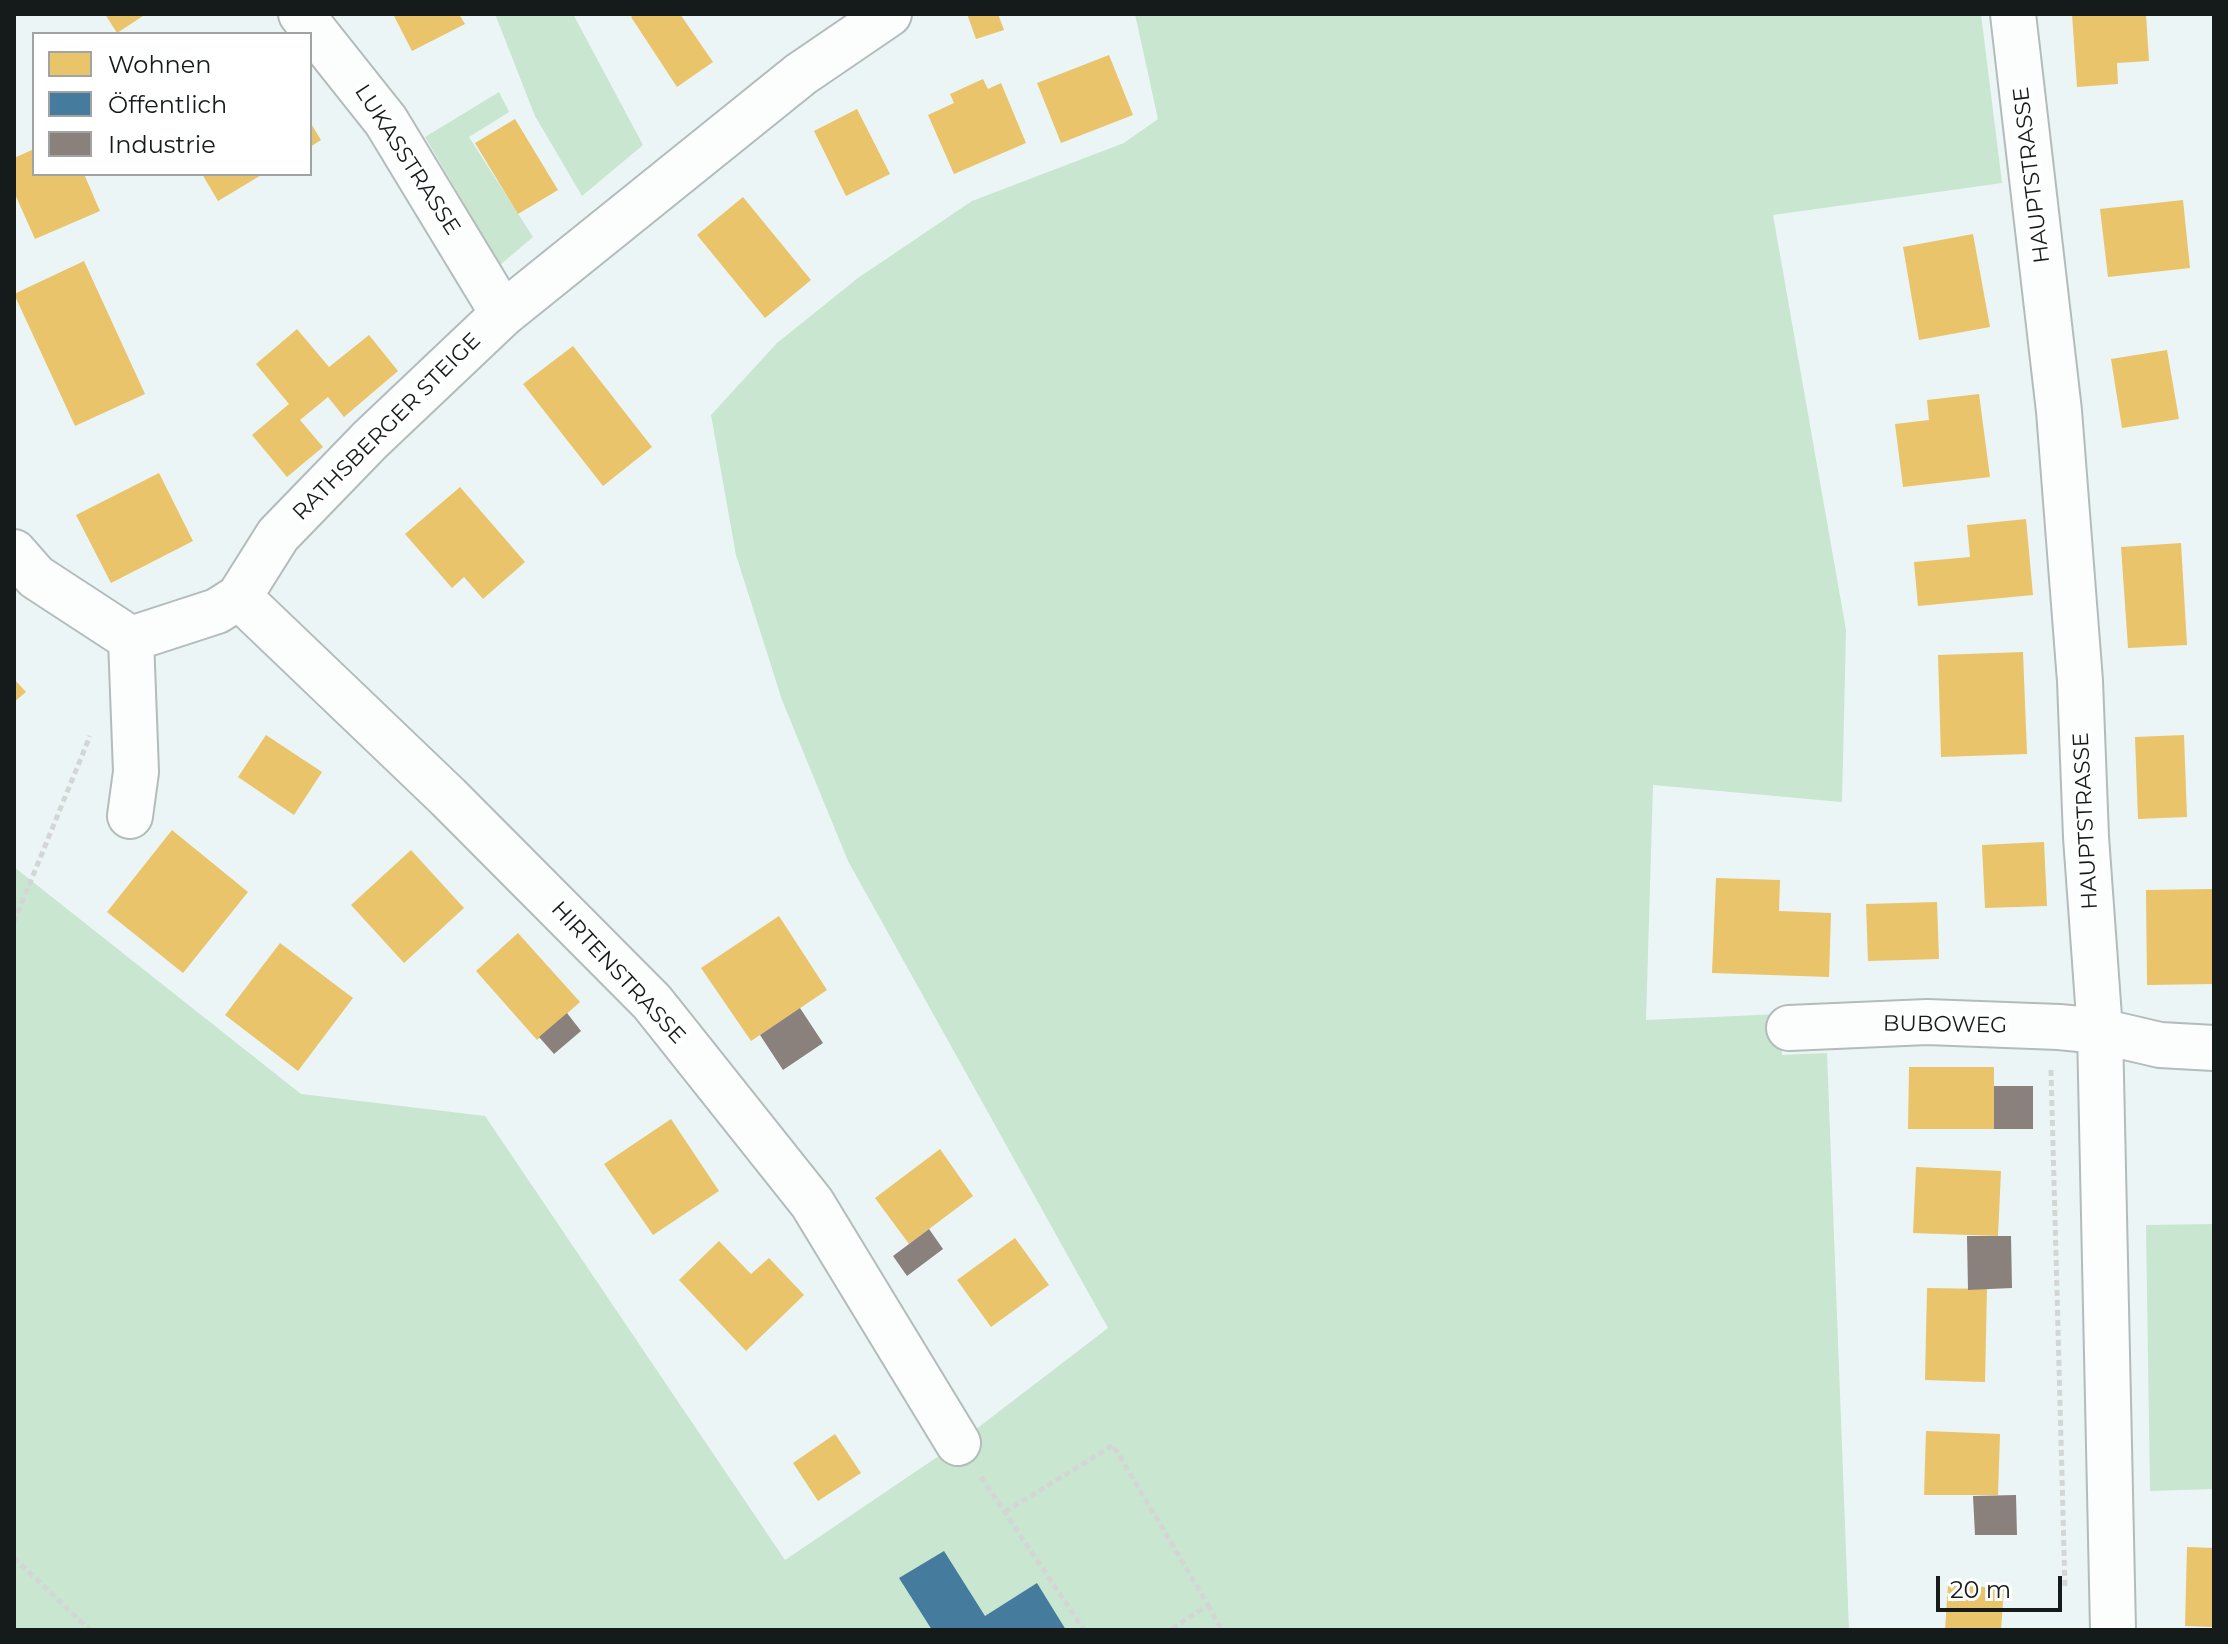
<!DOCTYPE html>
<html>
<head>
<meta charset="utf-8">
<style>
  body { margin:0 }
  #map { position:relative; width:2228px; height:1644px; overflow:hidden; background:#ebf5f5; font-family:Montserrat,sans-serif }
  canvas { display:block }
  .frame { position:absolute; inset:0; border:16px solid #151b1b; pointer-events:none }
  .legend { position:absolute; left:32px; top:32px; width:280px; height:144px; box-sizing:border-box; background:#fff; border:2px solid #a1a4a4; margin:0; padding:10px 14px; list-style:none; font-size:24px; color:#151b1b }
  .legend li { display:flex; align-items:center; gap:16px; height:40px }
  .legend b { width:40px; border:2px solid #a1a4a4 }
  .scale { position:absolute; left:1936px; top:1576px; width:126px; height:36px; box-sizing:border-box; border:4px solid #151b1b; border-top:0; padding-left:10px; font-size:24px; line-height:28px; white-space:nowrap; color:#151b1b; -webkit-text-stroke:6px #fff; paint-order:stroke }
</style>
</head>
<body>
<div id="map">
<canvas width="2228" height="1644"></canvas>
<div class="frame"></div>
<ul class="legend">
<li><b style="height:22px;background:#e9c46a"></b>Wohnen</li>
<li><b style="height:22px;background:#457b9d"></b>Öffentlich</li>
<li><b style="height:22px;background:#8a817c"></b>Industrie</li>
</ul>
<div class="scale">20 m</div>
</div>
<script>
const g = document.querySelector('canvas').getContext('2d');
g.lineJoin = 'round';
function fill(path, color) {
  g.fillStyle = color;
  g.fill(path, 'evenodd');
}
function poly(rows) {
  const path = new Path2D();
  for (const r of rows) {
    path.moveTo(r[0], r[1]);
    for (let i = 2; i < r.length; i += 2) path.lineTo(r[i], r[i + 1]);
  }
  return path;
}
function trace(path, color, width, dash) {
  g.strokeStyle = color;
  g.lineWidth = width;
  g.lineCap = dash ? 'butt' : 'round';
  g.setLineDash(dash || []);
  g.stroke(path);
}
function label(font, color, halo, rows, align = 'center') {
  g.font = font + ' Montserrat,sans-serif';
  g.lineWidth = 8;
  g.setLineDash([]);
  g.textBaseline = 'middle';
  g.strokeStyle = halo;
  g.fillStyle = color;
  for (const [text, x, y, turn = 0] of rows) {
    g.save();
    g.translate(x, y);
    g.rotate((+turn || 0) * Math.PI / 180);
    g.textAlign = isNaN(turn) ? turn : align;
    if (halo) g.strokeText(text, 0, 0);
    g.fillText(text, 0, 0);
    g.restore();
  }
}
fill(poly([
  [495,14,573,14,643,145,582,196,535,116],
  [1135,14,1981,14,2002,183,1773,215,1846,630,1842,802,1653,785,1646,1020,1781,1014,1782,1055,1827,1053,1849,1630,14,1630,14,867,301,1094,485,1116,785,1560,958,1443,1108,1328,848,861,782,700,736,555,711,415,777,343,858,278,972,201,1124,143,1158,119],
  [499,92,509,112,469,137,533,237,500,265,425,137],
  [2214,1224,2214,1489,2150,1491,2146,1225]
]), '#c8e6d0');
fill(poly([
  [105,14,146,14,117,33],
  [393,14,459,14,465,24,412,51],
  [635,14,680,14,713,62,677,87,631,17],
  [967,14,998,14,1004,30,976,39],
  [2072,14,2146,14,2149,61,2117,63,2118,84,2077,87],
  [1109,55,1133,115,1061,143,1037,83],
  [983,79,988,89,1001,83,1026,143,954,174,928,115,954,103,950,94],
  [857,109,890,174,846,196,814,131],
  [515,119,558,190,518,214,475,143],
  [310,122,321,140,310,147],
  [34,149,34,174,84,174,100,211,35,239,14,192,14,158],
  [202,174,263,174,218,201],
  [743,197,811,280,765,318,697,235],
  [2183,200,2190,268,2108,277,2100,209],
  [1973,234,1990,327,1919,340,1903,247],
  [84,261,145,394,75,426,14,294],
  [297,329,329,367,369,335,398,371,344,417,328,397,300,420,323,447,287,477,252,435,289,404,256,364],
  [573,346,652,447,603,486,523,384],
  [2167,350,2179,419,2122,428,2111,359],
  [1979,394,1990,477,1903,487,1895,424,1929,420,1927,400],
  [159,473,193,541,111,583,76,515],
  [460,487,525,562,483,599,464,577,452,588,405,534],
  [2026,519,2033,595,1918,606,1914,562,1970,557,1967,525],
  [2181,543,2187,645,2128,648,2121,547],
  [2023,652,2027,754,1941,757,1938,655],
  [14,679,26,692,14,702],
  [266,735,322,772,294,815,238,777],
  [2184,735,2187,817,2138,819,2135,737],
  [172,830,248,892,183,973,107,912],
  [2044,842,2047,906,1985,908,1982,845],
  [411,850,464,908,404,963,351,905],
  [1716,878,1780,880,1779,911,1831,913,1829,977,1712,973],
  [2212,889,2214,984,2147,985,2146,890],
  [1937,902,1939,959,1868,961,1866,904],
  [779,916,827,990,751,1041,701,968],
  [518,933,580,1002,537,1040,476,971],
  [280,943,353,998,298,1071,225,1015],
  [1909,1067,1994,1067,1994,1129,1908,1129],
  [671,1119,719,1191,653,1235,604,1164],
  [940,1149,973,1196,909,1244,875,1198],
  [1916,1167,2001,1171,1998,1236,1913,1233],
  [1015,1238,1049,1285,991,1327,957,1280],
  [719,1241,751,1274,769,1258,804,1295,746,1351,679,1280],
  [1927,1288,1987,1289,1985,1382,1925,1380],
  [1926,1431,2000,1434,1998,1495,1924,1495],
  [835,1434,861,1473,818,1501,793,1463],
  [2187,1547,2214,1548,2214,1627,2185,1626],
  [1948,1585,2004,1588,2001,1630,1945,1630]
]), '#e9c46a');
fill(poly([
  [944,1551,985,1616,1037,1583,1066,1630,932,1630,899,1578]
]), '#457b9d');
fill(poly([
  [800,1008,823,1043,783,1070,760,1035],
  [567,1013,581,1031,554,1054,539,1037],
  [1994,1086,2033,1086,2033,1129,1994,1129],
  [929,1229,943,1249,907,1276,893,1256],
  [1967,1236,2011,1236,2012,1288,1968,1290],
  [2016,1495,2017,1535,1975,1535,1973,1496]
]), '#8a817c');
const minor = poly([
  [301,14,386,121,503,314],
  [2013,14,2059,411,2080,681,2086,837,2100,1031,2113,1630],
  [14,552,36,577,131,639],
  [239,597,448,797,652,1002,812,1203,958,1443],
  [131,639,217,611,239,597,278,535,370,440,503,314,801,74,889,14],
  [130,816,136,772,131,639],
  [1789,1028,1927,1022,2059,1027,2100,1031,2160,1045,2214,1048]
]);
trace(minor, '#b3bbbb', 48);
trace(poly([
  [14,922,90,736],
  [2051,1070,2065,1588],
  [981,1477,1084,1630],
  [1005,1512,1113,1445,1208,1605,1170,1630],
  [14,1558,90,1630],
  [1208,1605,1222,1630]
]), '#d4d6d6', 5, [6, 4]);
trace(minor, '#fcfefe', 44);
label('22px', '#151b1b', '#fff', [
  ["LUKASSTRASSE",407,160,57],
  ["HAUPTSTRASSE",2032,175,-97],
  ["RATHSBERGER STEIGE",387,427,-45],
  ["HAUPTSTRASSE",2086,821,-93],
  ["HIRTENSTRASSE",618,973,47],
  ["BUBOWEG",1945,1025,1]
]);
</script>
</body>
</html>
